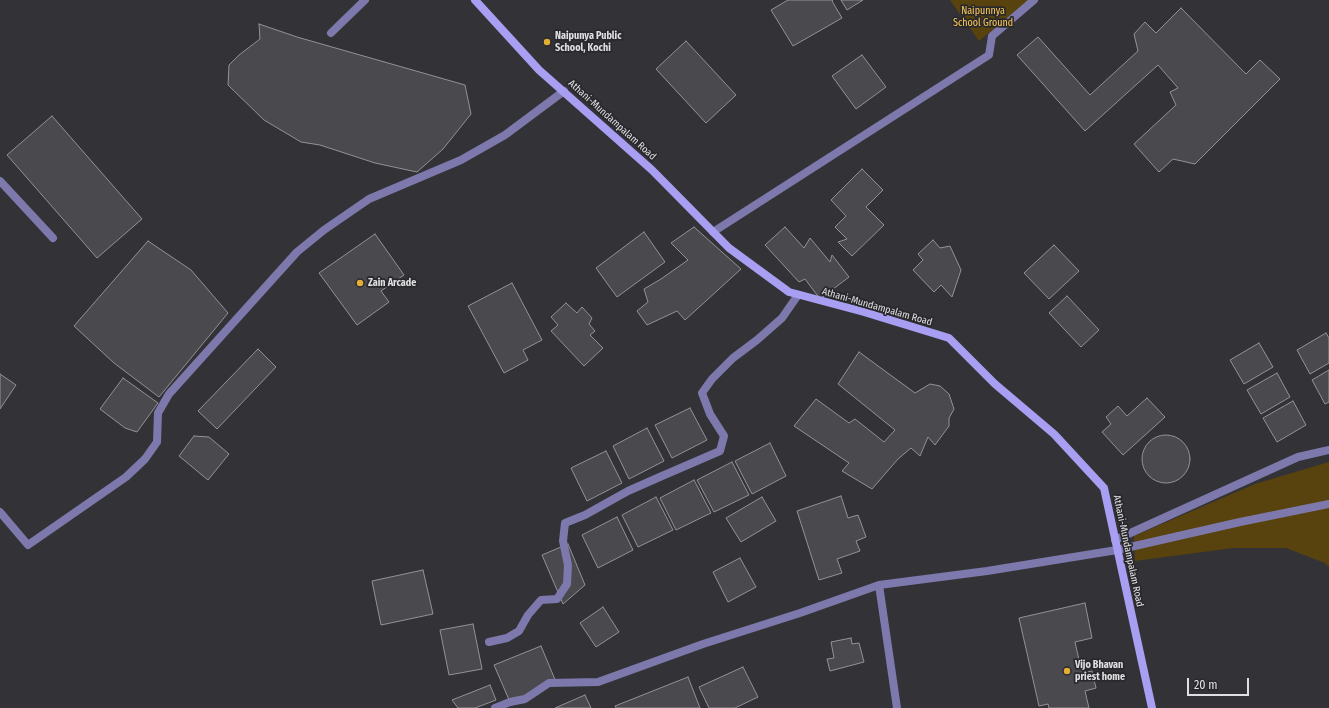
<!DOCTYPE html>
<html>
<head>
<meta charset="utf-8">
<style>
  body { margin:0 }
  #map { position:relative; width:1329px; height:708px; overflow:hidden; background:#333337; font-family:"Fira Sans Condensed",sans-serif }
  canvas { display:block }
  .scale { position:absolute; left:1187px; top:678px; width:62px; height:18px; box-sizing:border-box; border:2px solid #e0e0e3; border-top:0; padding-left:5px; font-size:12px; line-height:14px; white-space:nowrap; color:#e0e0e3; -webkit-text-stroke:3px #29292d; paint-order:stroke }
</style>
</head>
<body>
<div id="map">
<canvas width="1329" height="708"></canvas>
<div class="scale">20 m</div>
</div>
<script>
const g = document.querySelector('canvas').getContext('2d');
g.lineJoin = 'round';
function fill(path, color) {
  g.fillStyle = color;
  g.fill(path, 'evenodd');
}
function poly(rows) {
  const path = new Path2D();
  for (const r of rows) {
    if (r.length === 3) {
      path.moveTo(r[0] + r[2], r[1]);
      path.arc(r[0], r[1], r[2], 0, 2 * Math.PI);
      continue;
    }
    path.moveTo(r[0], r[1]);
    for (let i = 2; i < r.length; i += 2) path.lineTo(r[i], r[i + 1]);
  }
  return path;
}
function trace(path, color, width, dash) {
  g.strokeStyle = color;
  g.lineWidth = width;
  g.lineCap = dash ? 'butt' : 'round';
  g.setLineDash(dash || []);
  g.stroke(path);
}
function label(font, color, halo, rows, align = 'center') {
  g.font = font + ' "Fira Sans Condensed",sans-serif';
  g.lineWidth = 3.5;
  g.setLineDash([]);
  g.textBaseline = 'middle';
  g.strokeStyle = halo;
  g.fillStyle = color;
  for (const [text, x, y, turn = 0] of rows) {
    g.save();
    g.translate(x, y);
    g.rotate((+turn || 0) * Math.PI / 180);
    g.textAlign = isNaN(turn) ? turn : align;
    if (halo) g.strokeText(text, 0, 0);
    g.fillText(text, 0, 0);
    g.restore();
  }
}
fill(poly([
  [950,0,1029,0,979,41],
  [1329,462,1329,567,1325,563,1286,548,1233,548,1135,561,1134,536,1255,484]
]), '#58420e');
const building = poly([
  [788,0,833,0,832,1,842,18,793,46,771,10,788,0],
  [841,0,863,0,847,10,841,0],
  [1181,8,1246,74,1260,60,1280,79,1195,164,1173,159,1159,172,1134,144,1176,105,1170,92,1178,88,1158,65,1085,131,1017,55,1038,37,1090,95,1138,51,1134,34,1145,22,1156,33,1181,8],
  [259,24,297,37,465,85,471,114,443,149,417,172,375,163,320,145,301,142,264,120,228,85,229,65,239,55,260,39,259,24],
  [686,41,736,95,706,123,656,69,686,41],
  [862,55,886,87,856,109,832,76,862,55],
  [52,116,142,219,97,258,7,155,52,116],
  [862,169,883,190,866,207,884,225,852,256,838,242,847,239,835,227,846,216,831,200,862,169],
  [694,227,741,269,685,320,677,311,647,325,637,311,648,302,644,289,661,279,688,260,671,243,694,227],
  [785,227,804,248,810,238,830,262,832,255,849,277,820,299,805,279,799,282,765,245,785,227],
  [644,232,665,262,617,297,596,268,644,232],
  [375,234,404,275,381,291,389,302,357,325,319,273,375,234],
  [933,240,940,248,950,246,961,270,952,297,941,285,934,292,913,270,923,260,918,254,933,240],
  [148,241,191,270,228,313,159,397,114,363,74,326,148,241],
  [1054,245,1079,271,1049,299,1024,273,1054,245],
  [512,283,542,340,523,350,528,360,504,373,468,306,512,283],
  [1067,296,1099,330,1081,347,1049,313,1067,296],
  [566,303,577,313,582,307,592,318,589,324,595,331,590,335,603,348,584,366,551,331,558,325,551,317,566,303],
  [1326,333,1329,338,1329,363,1310,374,1297,350,1326,333],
  [1259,343,1273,367,1244,384,1230,360,1259,343],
  [258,349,276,367,217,429,198,411,258,349],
  [859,352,915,393,930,384,940,386,949,394,954,409,949,418,949,426,935,445,928,437,920,456,911,448,898,459,872,489,842,471,849,463,794,426,816,399,849,423,855,419,884,442,895,430,838,384,859,352],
  [1329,370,1329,402,1325,404,1312,380,1329,370],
  [1277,373,1290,397,1261,414,1247,390,1277,373],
  [0,374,16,385,0,409,0,374],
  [123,378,158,403,137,432,125,428,100,409,123,378],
  [1147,398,1165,417,1123,455,1102,432,1111,424,1106,417,1118,406,1127,416,1147,398],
  [1293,401,1306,425,1277,442,1263,418,1293,401],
  [690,408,707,440,672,458,655,425,690,408],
  [647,428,664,461,629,479,613,446,647,428],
  [1166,459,24],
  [194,436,209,437,229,454,208,480,179,456,194,436],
  [770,443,786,476,752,494,735,461,770,443],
  [606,451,622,483,587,501,571,468,606,451],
  [732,462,749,495,714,512,697,480,732,462],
  [694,480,711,513,676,530,660,498,694,480],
  [841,496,848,518,858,515,866,537,856,541,860,551,837,559,842,573,819,580,797,511,841,496],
  [656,497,673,530,638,547,622,515,656,497],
  [762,497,776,521,741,542,726,518,762,497],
  [617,517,633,550,598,568,582,535,617,517],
  [568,544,585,585,563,604,542,555,568,544],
  [740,558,756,587,728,602,713,572,740,558],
  [423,570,433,614,381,625,372,581,423,570],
  [1085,603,1092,638,1075,642,1082,673,1092,671,1096,688,1085,691,1089,708,1049,708,1048,704,1039,706,1019,618,1085,603],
  [603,607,619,632,596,647,580,623,603,607],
  [473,624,482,669,449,675,440,630,473,624],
  [851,638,852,644,859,643,864,662,830,671,827,659,834,658,831,642,851,638],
  [541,646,556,682,510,702,494,665,541,646],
  [743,667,758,697,735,708,709,708,699,687,743,667],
  [688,677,700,708,616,708,615,706,688,677],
  [490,685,496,700,475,708,458,708,452,700,490,685],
  [585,695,591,708,555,708,585,695]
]);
fill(building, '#4a4a4e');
trace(building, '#929297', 1);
trace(poly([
  [0,181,53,238]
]), '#7e79ad', 8);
trace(poly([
  [331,33,365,0],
  [713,232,989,55,992,36,1034,0],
  [0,512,28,545,126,477,145,459,157,442,158,413,169,394,297,252,324,230,369,199,461,160,505,135,564,91],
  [1115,540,1298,457,1329,450],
  [879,585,897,708],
  [489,642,507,638,519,631,528,615,541,600,557,599,567,584,568,565,563,541,565,523,585,515,628,491,662,476,720,451,724,436,710,414,702,393,712,379,733,358,757,340,782,318,798,295],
  [495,708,510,702,525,699,549,683,598,682,703,644,800,613,879,585,987,571,1117,550,1240,522,1329,504]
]), '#7e79ad', 8);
trace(poly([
  [475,0,539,70,652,170,729,248,789,292,864,312,949,338,995,384,1054,434,1104,488,1152,708]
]), '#a89ff2', 8);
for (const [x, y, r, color] of [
  [547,42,4,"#e2af34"],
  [360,283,4,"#e2af34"],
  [1067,671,4,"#e2af34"]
]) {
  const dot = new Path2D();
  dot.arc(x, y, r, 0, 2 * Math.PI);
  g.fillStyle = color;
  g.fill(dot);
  trace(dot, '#29292d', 1.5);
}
label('10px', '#ffca56', '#29292d', [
  ["Naipunnya",983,11],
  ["School Ground",983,23]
]);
label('bold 10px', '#e0e0e3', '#29292d', [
  ["Naipunya Public",555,36],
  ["School, Kochi",555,48],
  ["Zain Arcade",368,283],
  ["Vijo Bhavan",1075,665],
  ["priest home",1075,677]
], 'left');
label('10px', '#e0e0e3', '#29292d', [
  ["Athani-Mundampalam Road",612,120,42],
  ["Athani-Mundampalam Road",877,307,16],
  ["Athani-Mundampalam Road",1128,551,78]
]);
</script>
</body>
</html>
